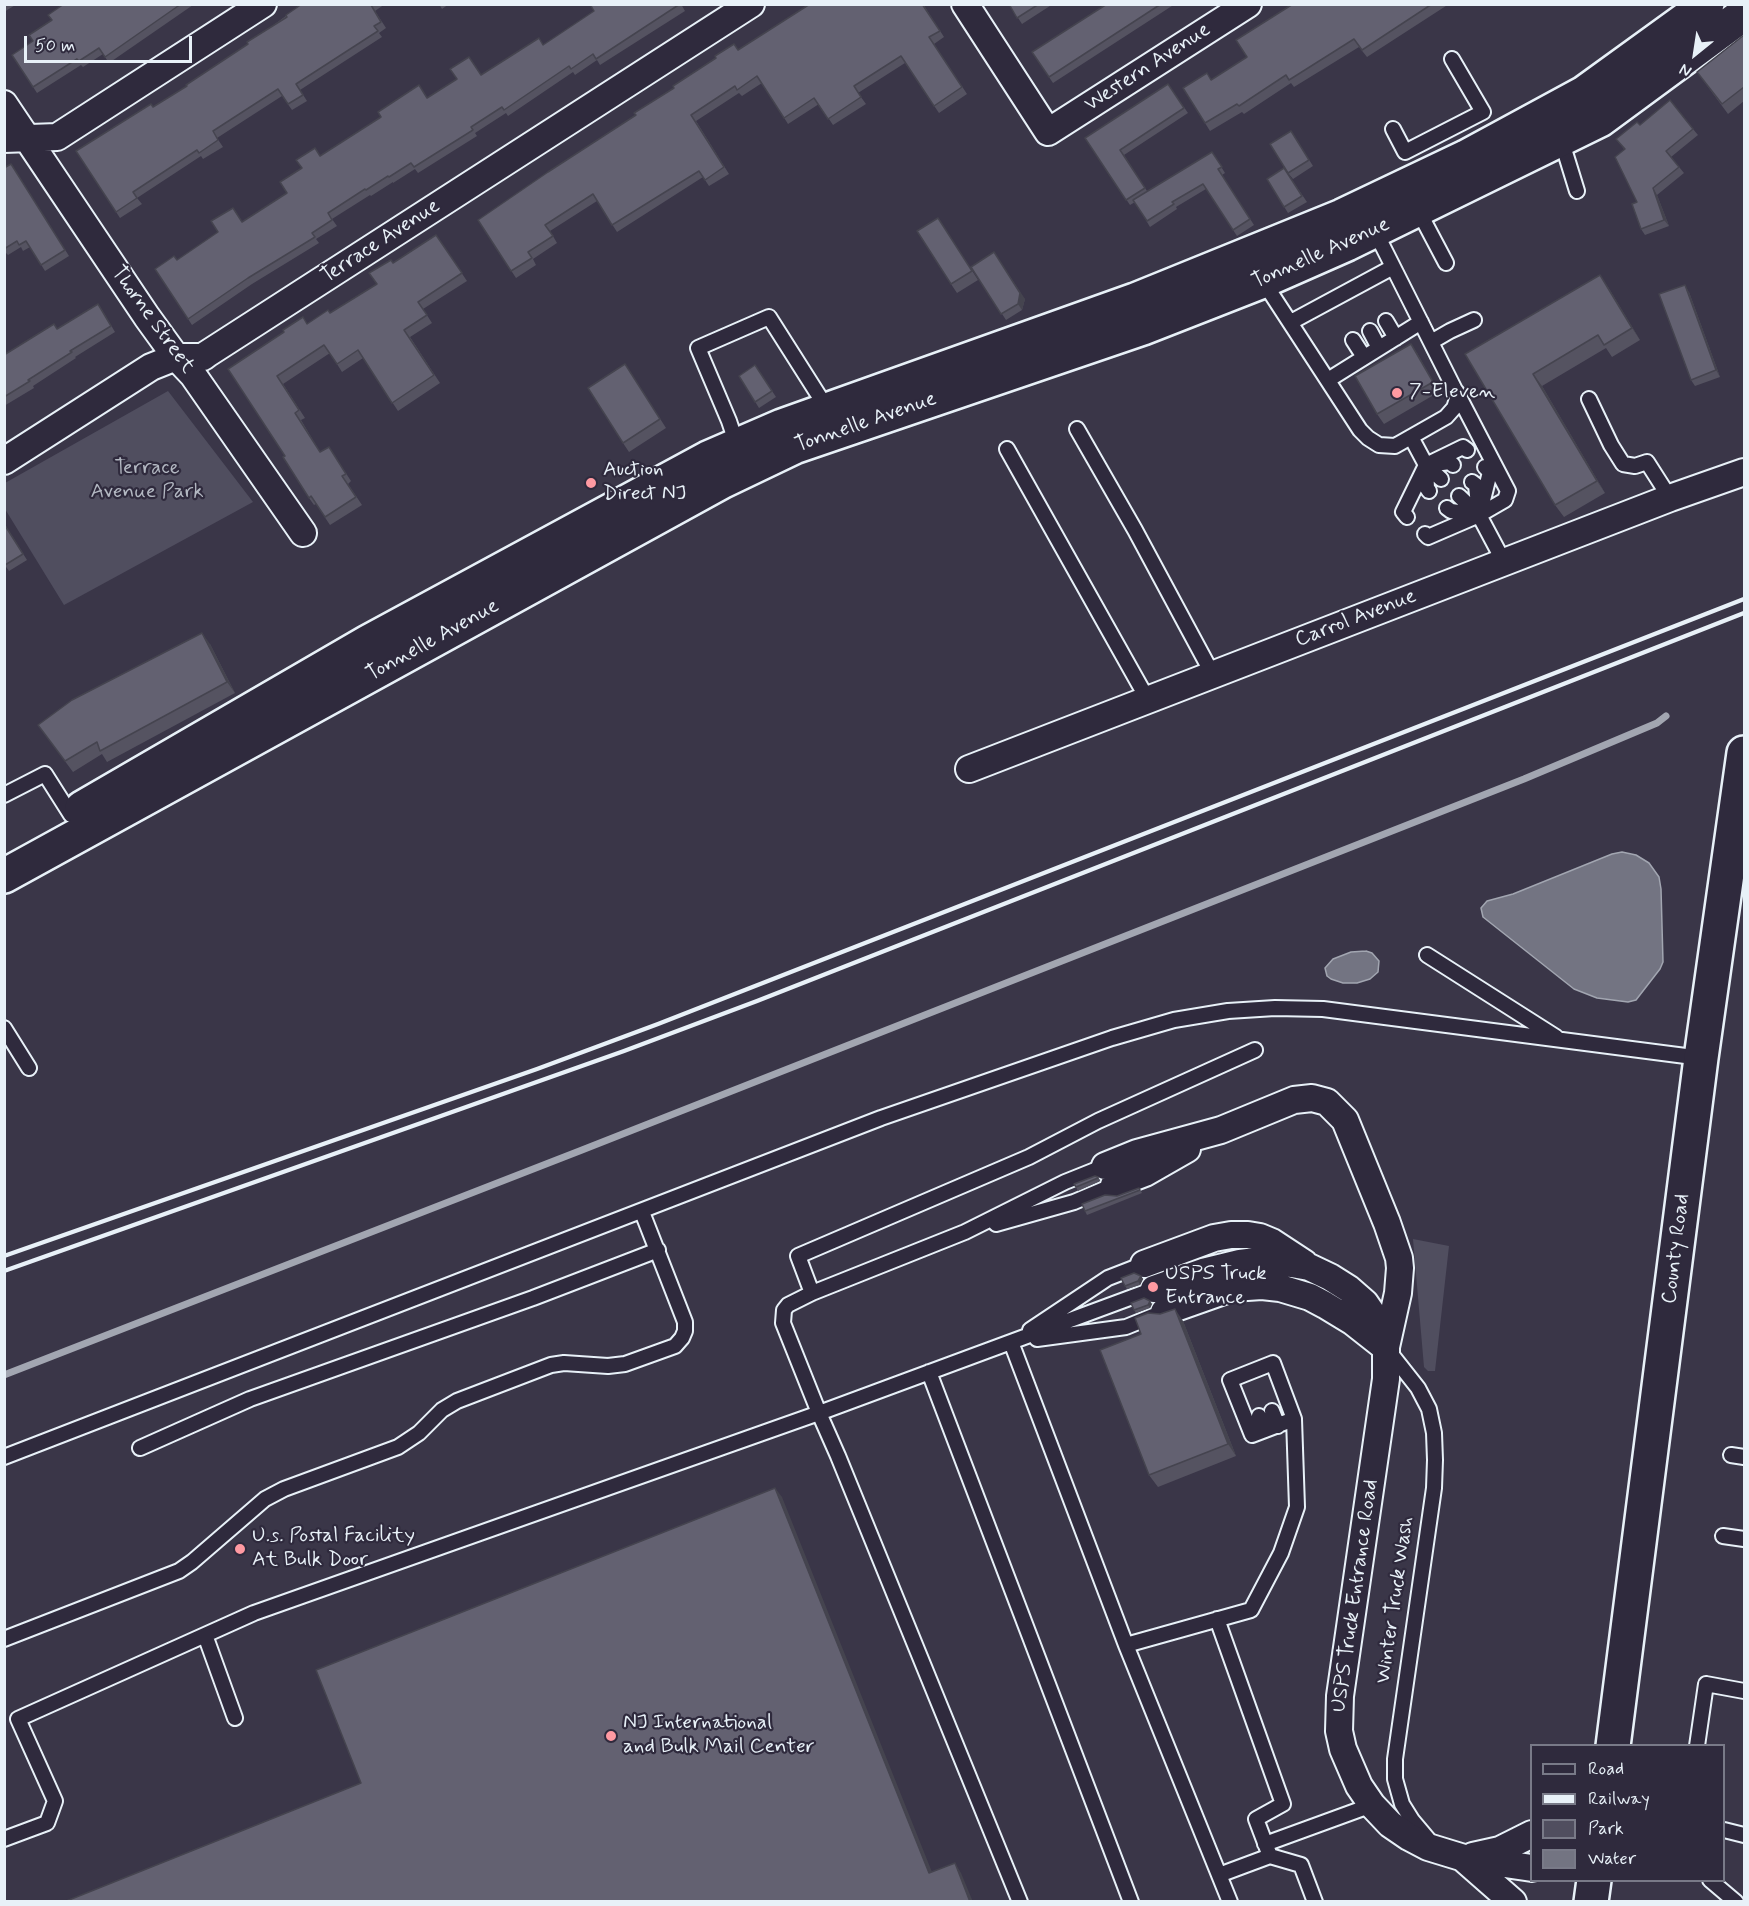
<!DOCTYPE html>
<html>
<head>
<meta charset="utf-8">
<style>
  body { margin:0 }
  #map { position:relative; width:1749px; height:1906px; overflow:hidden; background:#3a3648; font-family:Mynerve,sans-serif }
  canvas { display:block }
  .frame { position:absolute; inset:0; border:6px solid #e8f1f8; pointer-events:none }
  .legend { position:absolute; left:1530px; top:1744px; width:195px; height:138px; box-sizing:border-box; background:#2f2a3d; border:2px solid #797a88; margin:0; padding:8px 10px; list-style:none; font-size:18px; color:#e8f1f8 }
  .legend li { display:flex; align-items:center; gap:12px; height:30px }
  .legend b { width:30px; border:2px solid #797a88 }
  .north { position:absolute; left:1665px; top:24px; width:60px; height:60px; -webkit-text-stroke:4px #2f2a3d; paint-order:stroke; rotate:210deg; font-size:16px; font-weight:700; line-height:24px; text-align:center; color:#e8f1f8 }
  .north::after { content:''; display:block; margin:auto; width:21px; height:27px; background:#e8f1f8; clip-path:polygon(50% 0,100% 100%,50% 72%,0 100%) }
  .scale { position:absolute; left:24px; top:36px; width:168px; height:27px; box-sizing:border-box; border:3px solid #e8f1f8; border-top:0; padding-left:8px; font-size:18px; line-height:21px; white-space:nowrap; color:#e8f1f8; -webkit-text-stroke:4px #2f2a3d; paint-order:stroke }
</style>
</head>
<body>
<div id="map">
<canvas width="1749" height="1906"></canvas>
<div class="frame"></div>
<ul class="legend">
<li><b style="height:8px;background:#2f2a3d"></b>Road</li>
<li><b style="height:8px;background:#e8f1f8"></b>Railway</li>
<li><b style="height:16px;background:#504e5f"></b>Park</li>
<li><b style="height:16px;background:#737482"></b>Water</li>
</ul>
<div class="north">N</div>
<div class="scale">50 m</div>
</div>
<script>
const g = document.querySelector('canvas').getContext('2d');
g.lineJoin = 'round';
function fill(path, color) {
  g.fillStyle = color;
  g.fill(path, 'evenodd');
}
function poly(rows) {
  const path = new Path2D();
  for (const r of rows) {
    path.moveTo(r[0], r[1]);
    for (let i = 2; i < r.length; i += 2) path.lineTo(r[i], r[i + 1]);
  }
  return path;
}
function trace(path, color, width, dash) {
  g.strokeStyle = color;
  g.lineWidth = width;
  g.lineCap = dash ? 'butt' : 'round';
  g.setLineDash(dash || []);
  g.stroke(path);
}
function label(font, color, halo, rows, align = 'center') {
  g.font = font + ' Mynerve,sans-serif';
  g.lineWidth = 4.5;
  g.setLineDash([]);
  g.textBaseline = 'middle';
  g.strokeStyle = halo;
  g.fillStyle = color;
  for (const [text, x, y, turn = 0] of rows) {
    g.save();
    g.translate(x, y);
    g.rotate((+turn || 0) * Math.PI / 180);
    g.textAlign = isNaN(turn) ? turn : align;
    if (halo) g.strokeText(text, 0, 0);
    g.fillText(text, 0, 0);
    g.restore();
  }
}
fill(poly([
  [168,391,253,502,64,605,5,509,5,483],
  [1413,1239,1449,1246,1435,1371,1428,1371,1424,1367]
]), '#504e5f');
const water = poly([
  [1622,852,1636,855,1649,863,1659,877,1661,889,1663,962,1660,969,1636,1000,1628,1002,1597,998,1574,989,1483,917,1481,908,1487,901,1513,894,1612,854,1622,852],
  [1366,951,1372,953,1379,961,1378,972,1370,979,1357,983,1343,983,1331,979,1327,976,1325,968,1333,959,1351,952,1366,951]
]);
fill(water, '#737482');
trace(water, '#a2a6b1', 1.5);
trace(poly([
  [4,1375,582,1150,1524,779,1657,723,1666,716]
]), '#a2a6b1', 7);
const lane = poly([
  [1393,129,1405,152,1483,112,1452,59],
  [1561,139,1577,191],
  [1418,210,1446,263],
  [1263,281,1360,430,1368,438,1379,445,1395,446,1446,417,1454,408,1458,396,1375,231],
  [1386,321,1396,338],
  [1291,322,1393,267],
  [1370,331,1379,348],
  [1353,340,1364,357],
  [1431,342,1450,331,1474,320],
  [1328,380,1421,322],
  [1456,391,1508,491,1505,500,1479,515,1476,485,1472,482],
  [1589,399,1611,445,1623,464,1635,466,1647,462,1670,498],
  [1077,429,1135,530,1213,675],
  [1411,437,1426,465],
  [737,445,729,421,698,348,769,317,828,410],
  [1007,449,1148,700],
  [1426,467,1427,488,1429,491],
  [1441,479,1426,465,1450,462,1453,465],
  [1482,504,1490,472,1485,467],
  [1447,508,1451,511,1479,515,1459,496],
  [1407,517,1403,512,1426,465,1463,447,1467,450],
  [1425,534,1428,537,1479,515,1504,562],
  [4,795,45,774,71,815],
  [1427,955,1556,1037],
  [4,1028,29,1068],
  [996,1224,1074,1202,1114,1185],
  [812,1293,798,1256,1029,1157,1098,1121,1255,1050],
  [1030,1330,1108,1278,1144,1264],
  [1037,1339,1126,1327,1153,1316],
  [1011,1342,1126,1645,1230,1902],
  [1388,1350,1418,1388,1429,1409,1434,1433,1435,1460,1434,1488,1395,1759,1395,1779,1402,1804,1412,1820,1428,1839],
  [929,1372,1131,1902],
  [1272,1411,1278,1426],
  [1259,1416,1265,1430],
  [140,1448,250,1399,533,1298,658,1250],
  [1731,1455,1744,1457],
  [4,1457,881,1118,1112,1038,1174,1020,1228,1011,1275,1008,1323,1009,1701,1058],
  [1723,1536,1744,1539],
  [1217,1619,1283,1804,1256,1819,1270,1856,1301,1865,1315,1902],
  [205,1635,235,1718],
  [4,1639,179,1571,192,1562,265,1499,284,1489,398,1447,419,1433,442,1410,457,1401,551,1365,564,1363,608,1366,625,1364,675,1346,682,1338,685,1331,685,1322,642,1212],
  [1126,1645,1251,1610,1281,1553,1297,1507,1294,1419,1273,1363,1230,1380,1252,1435,1294,1419],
  [1697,1746,1706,1684,1744,1691],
  [1724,1830,1744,1835],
  [4,1839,47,1823,55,1801,18,1719,254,1613,819,1413,783,1323,784,1310,788,1305,812,1293,965,1232,1065,1182,1105,1166],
  [1265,1844,1372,1805],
  [1219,1875,1270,1856],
  [1710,1880,1736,1902],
  [1020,1902,838,1456,819,1413,1154,1289]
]);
const street = poly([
  [965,4,1048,132,1248,4],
  [4,104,147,317,176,357,193,375,303,533],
  [4,139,57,137,263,4],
  [4,461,151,367,176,357,203,357,207,354,751,4],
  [969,769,1670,498,1744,472],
  [1105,1166,1137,1153,1221,1130,1294,1100,1312,1098,1327,1102,1345,1120,1387,1223,1399,1258,1400,1268,1398,1293,1386,1347],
  [1114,1185,1145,1173,1187,1149],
  [1144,1264,1214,1238,1231,1235,1248,1235,1260,1237,1272,1242,1304,1263],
  [1154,1289,1203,1272,1240,1263,1256,1261,1292,1264,1309,1267,1330,1277,1349,1289,1365,1303,1376,1319,1386,1348,1386,1379,1340,1696,1339,1731,1343,1749,1359,1786,1372,1805,1390,1824,1409,1837,1428,1847,1464,1858,1532,1868],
  [1164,1312,1232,1288,1262,1286,1280,1288,1310,1297,1325,1305,1353,1322,1386,1348],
  [1473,1856,1500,1850,1532,1834],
  [1464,1859,1513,1902]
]);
const secondary = poly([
  [1613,1746,1701,1058,1744,753],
  [1591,1902,1594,1880]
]);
const highway = poly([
  [82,808,368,642,708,458,782,426,1135,300,1342,216,1466,157,1584,93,1707,4],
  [4,876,723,481,794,447,1143,328,1263,281,1347,244,1600,120,1744,14]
]);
trace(lane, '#e8f1f8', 18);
trace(street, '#e8f1f8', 30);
trace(secondary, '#e8f1f8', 38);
trace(highway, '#e8f1f8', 38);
trace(lane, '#2f2a3d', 14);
trace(street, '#2f2a3d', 26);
trace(secondary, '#2f2a3d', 33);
trace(highway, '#2f2a3d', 33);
trace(poly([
  [4,1256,537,1069,658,1024,1744,599],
  [4,1271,624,1051,757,1001,1744,613]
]), '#e8f1f8', 4.5);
fill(poly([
  [4,4,17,4,4,12],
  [64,4,192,4,193,5,109,63,103,54,83,67,81,65,37,93,12,55,33,41],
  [302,4,385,4,375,11,386,28,379,33,382,37,300,90,307,101,292,110,282,96,217,138,223,147,203,159,201,156,137,198,142,204,120,218,76,151,153,107,187,86,248,44],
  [439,4,449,4,442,9],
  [681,4,685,11,600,65,597,60,575,75,573,72,508,116,506,113,475,133,477,136,418,173,415,169,393,183,393,182,371,196,370,195,332,219,337,226,316,239,319,243,252,284,192,325,155,269,177,260,242,222,287,193,302,168,321,156,428,98,481,75,543,45,594,11],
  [923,4,944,37,934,44,967,94,939,113,905,63,858,93,866,104,833,125,819,104,788,124,762,83,742,96,739,93,696,121,729,174,709,186,703,177,617,232,597,201,550,231,557,243,533,259,536,265,516,278,478,220,738,50],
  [1009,4,1053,4,1022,24],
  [1107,4,1175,4,1053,83,1032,52],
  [1293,4,1449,4,1367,57,1359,47,1294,87,1291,83,1244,114,1242,112,1210,131,1205,123,1212,79,1247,57],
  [1744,35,1744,101,1728,114,1697,72],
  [1168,84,1188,113,1124,155,1147,191,1212,152,1225,173,1222,175,1254,225,1237,236,1206,189,1176,207,1177,209,1150,227,1135,202,1130,205,1085,138],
  [1640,125,1693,129,1698,135,1671,157,1684,173,1657,195,1669,226,1645,235,1641,229,1637,202,1624,149,1616,139],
  [1295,137,1313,166,1293,179,1288,173],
  [11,164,69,256,45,271,30,247,23,251,21,247,8,255,4,251,4,168],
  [1284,168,1307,202,1288,213,1267,179],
  [938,218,978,280,957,293,951,284],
  [436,235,467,281,423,309,432,323,410,337,440,383,398,411,363,358,342,372,330,353,283,384,305,418,301,420,320,452,334,455,351,481,348,484,362,505,330,525,316,504,314,505,309,498,285,456,228,369,308,324,330,313,377,284],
  [971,267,1025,299,1022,310,1006,320],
  [1608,287,1640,340,1612,357,1606,348,1542,386,1605,493,1564,517,1555,505,1465,354],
  [1689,292,1720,377,1695,386,1691,380],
  [102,310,115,332,75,357,76,358,33,386,34,388,4,406,4,355,57,329],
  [1411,344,1417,353,1439,392,1384,424,1377,414],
  [755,365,776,397,759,408,739,376],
  [631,373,666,428,629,452,623,443],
  [4,523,27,560,9,571,4,564],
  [210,644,235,693,107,762,102,754,73,772,38,725],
  [1098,1177,1100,1180,1100,1181,1078,1191,1076,1187],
  [1139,1188,1142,1193,1087,1215,1085,1211,1117,1196],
  [1141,1276,1143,1279,1140,1285,1127,1289,1125,1286],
  [1152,1304,1150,1308,1136,1313,1134,1310],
  [1183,1321,1236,1456,1158,1487,1149,1475]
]), '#555361');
fill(poly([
  [1653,188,1657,195,1669,226,1664,220],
  [994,252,1025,299,1022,310,1018,304],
  [1600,275,1608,287,1640,340,1632,328],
  [1685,285,1689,292,1720,377,1716,370],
  [1411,344,1417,353,1439,392,1433,382],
  [1533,374,1542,386,1605,493,1597,481],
  [202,633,210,644,235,693,227,682],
  [1141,1276,1143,1279,1140,1285,1138,1281],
  [1150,1301,1152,1304,1150,1308,1148,1305],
  [1175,1309,1183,1321,1236,1456,1228,1444],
  [775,1488,782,1497,936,1882,929,1873],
  [955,1863,961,1873,973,1902,970,1902]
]), '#45444f');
const building = poly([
  [64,4,181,4,105,57,99,48,79,61,77,59,33,87,12,55,33,41,29,35,52,20,48,15,64,4],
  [302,4,372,4,371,5,381,22,374,26,378,31,296,84,303,95,288,104,278,89,213,131,218,140,199,153,197,150,133,192,137,198,116,212,76,151,151,104,153,107,187,86,186,85,248,44,247,42,287,17,286,15,302,4],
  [590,4,680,4,596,59,593,54,571,69,569,66,504,110,502,107,471,127,473,130,414,167,411,163,389,177,388,176,366,190,365,189,328,213,332,220,312,233,315,237,248,278,188,319,155,269,174,256,177,260,218,232,211,221,233,208,242,222,287,193,280,182,302,168,296,160,315,148,320,156,381,117,378,112,419,85,427,98,457,79,450,69,469,57,481,75,539,38,543,45,594,11,590,4],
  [810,4,922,4,940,31,929,37,962,87,934,106,901,56,854,86,861,97,828,119,814,98,784,118,757,76,737,90,735,86,691,115,724,167,705,180,699,171,612,225,593,194,545,225,553,236,528,252,532,258,511,271,478,220,548,172,636,115,634,113,674,88,673,86,716,58,715,56,734,44,738,50,810,4],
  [1009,4,1039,4,1017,18,1009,4],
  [1107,4,1161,4,1049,77,1032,52,1107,4],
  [1293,4,1432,4,1362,50,1354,39,1289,80,1286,75,1239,106,1237,104,1205,123,1183,88,1207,73,1211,80,1247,57,1236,40,1293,4],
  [1744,35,1744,87,1722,104,1697,72,1744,35],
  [1168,84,1184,108,1120,150,1145,188,1126,200,1085,138,1168,84],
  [1670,100,1693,129,1666,151,1679,167,1653,188,1664,220,1641,229,1632,204,1637,202,1615,157,1625,149,1616,139,1637,122,1640,125,1670,100],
  [1291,131,1309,160,1288,173,1270,144,1291,131],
  [1212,152,1222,167,1218,169,1250,219,1233,230,1203,184,1172,202,1174,204,1147,221,1133,200,1212,152],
  [11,164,65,250,41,265,26,241,19,245,17,241,4,249,4,168,11,164],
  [1284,168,1302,196,1284,207,1267,179,1284,168],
  [938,218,972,271,951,284,917,231,938,218],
  [436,235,462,273,418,302,427,315,404,330,434,375,392,403,358,350,337,364,324,345,277,376,299,410,295,413,320,452,329,447,346,474,342,476,356,497,325,517,311,496,309,498,283,457,285,456,228,369,284,332,283,330,303,317,307,324,328,310,330,313,377,284,369,273,391,260,393,263,436,235],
  [994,252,1020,293,1018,304,1001,314,971,267,994,252],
  [1600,275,1632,328,1604,345,1598,335,1533,374,1597,481,1555,505,1465,354,1600,275],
  [1685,285,1716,370,1691,380,1659,294,1685,285],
  [98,304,111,326,70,351,72,352,28,380,30,381,4,397,4,355,54,324,57,329,98,304],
  [1411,344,1433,382,1377,414,1355,376,1411,344],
  [625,364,660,419,623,443,588,388,625,364],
  [755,365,772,391,755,402,739,376,755,365],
  [4,524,23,554,5,565,4,564,4,524],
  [202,633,227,682,100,751,97,742,65,761,38,725,72,700,202,633],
  [1095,1176,1098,1177,1098,1178,1076,1187,1074,1184,1095,1176],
  [1139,1188,1140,1190,1085,1211,1082,1204,1105,1195,1117,1196,1139,1188],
  [1134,1273,1141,1276,1138,1281,1125,1286,1121,1278,1134,1273],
  [1144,1298,1150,1301,1148,1305,1134,1310,1131,1303,1144,1298],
  [1175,1309,1228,1444,1149,1475,1100,1350,1141,1334,1135,1318,1148,1313,1160,1314,1175,1309],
  [775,1488,929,1873,955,1863,970,1902,64,1902,361,1783,316,1670,775,1488]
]);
fill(building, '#636171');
trace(building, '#45444f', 1.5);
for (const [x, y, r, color] of [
  [1397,393,6,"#ff9aa2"],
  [591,483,6,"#ff9aa2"],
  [1153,1287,6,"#ff9aa2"],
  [240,1549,6,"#ff9aa2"],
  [611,1736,6,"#ff9aa2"]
]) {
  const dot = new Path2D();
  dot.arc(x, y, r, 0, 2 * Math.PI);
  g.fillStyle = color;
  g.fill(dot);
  trace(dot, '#2f2a3d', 2);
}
label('21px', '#e8f1f8', '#2f2a3d', [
  ["Western Avenue",1148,68,-33],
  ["Terrace Avenue",381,242,-33],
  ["Tonnelle Avenue",1321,254,-24],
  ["Thorne Street",152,320,54],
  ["Tonnelle Avenue",866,423,-19],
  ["Carrol Avenue",1356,619,-21],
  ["Tonnelle Avenue",433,641,-29],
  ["County Road",1677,1249,-83],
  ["USPS Truck Entrance Road",1356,1596,-82],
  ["Winter Truck Wash",1396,1600,-82]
]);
label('21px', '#e8f1f8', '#2f2a3d', [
  ["7-Eleven",1409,393],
  ["Auction",603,471],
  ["Direct NJ",603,495],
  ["USPS Truck",1165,1275],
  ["Entrance",1165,1299],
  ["U.s. Postal Facility",252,1537],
  ["At Bulk Door",252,1561],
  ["NJ International",623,1724],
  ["and Bulk Mail Center",623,1748]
], 'left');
label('21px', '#b3b8c2', '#2f2a3d', [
  ["Terrace",147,469],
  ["Avenue Park",147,493]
]);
</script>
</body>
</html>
